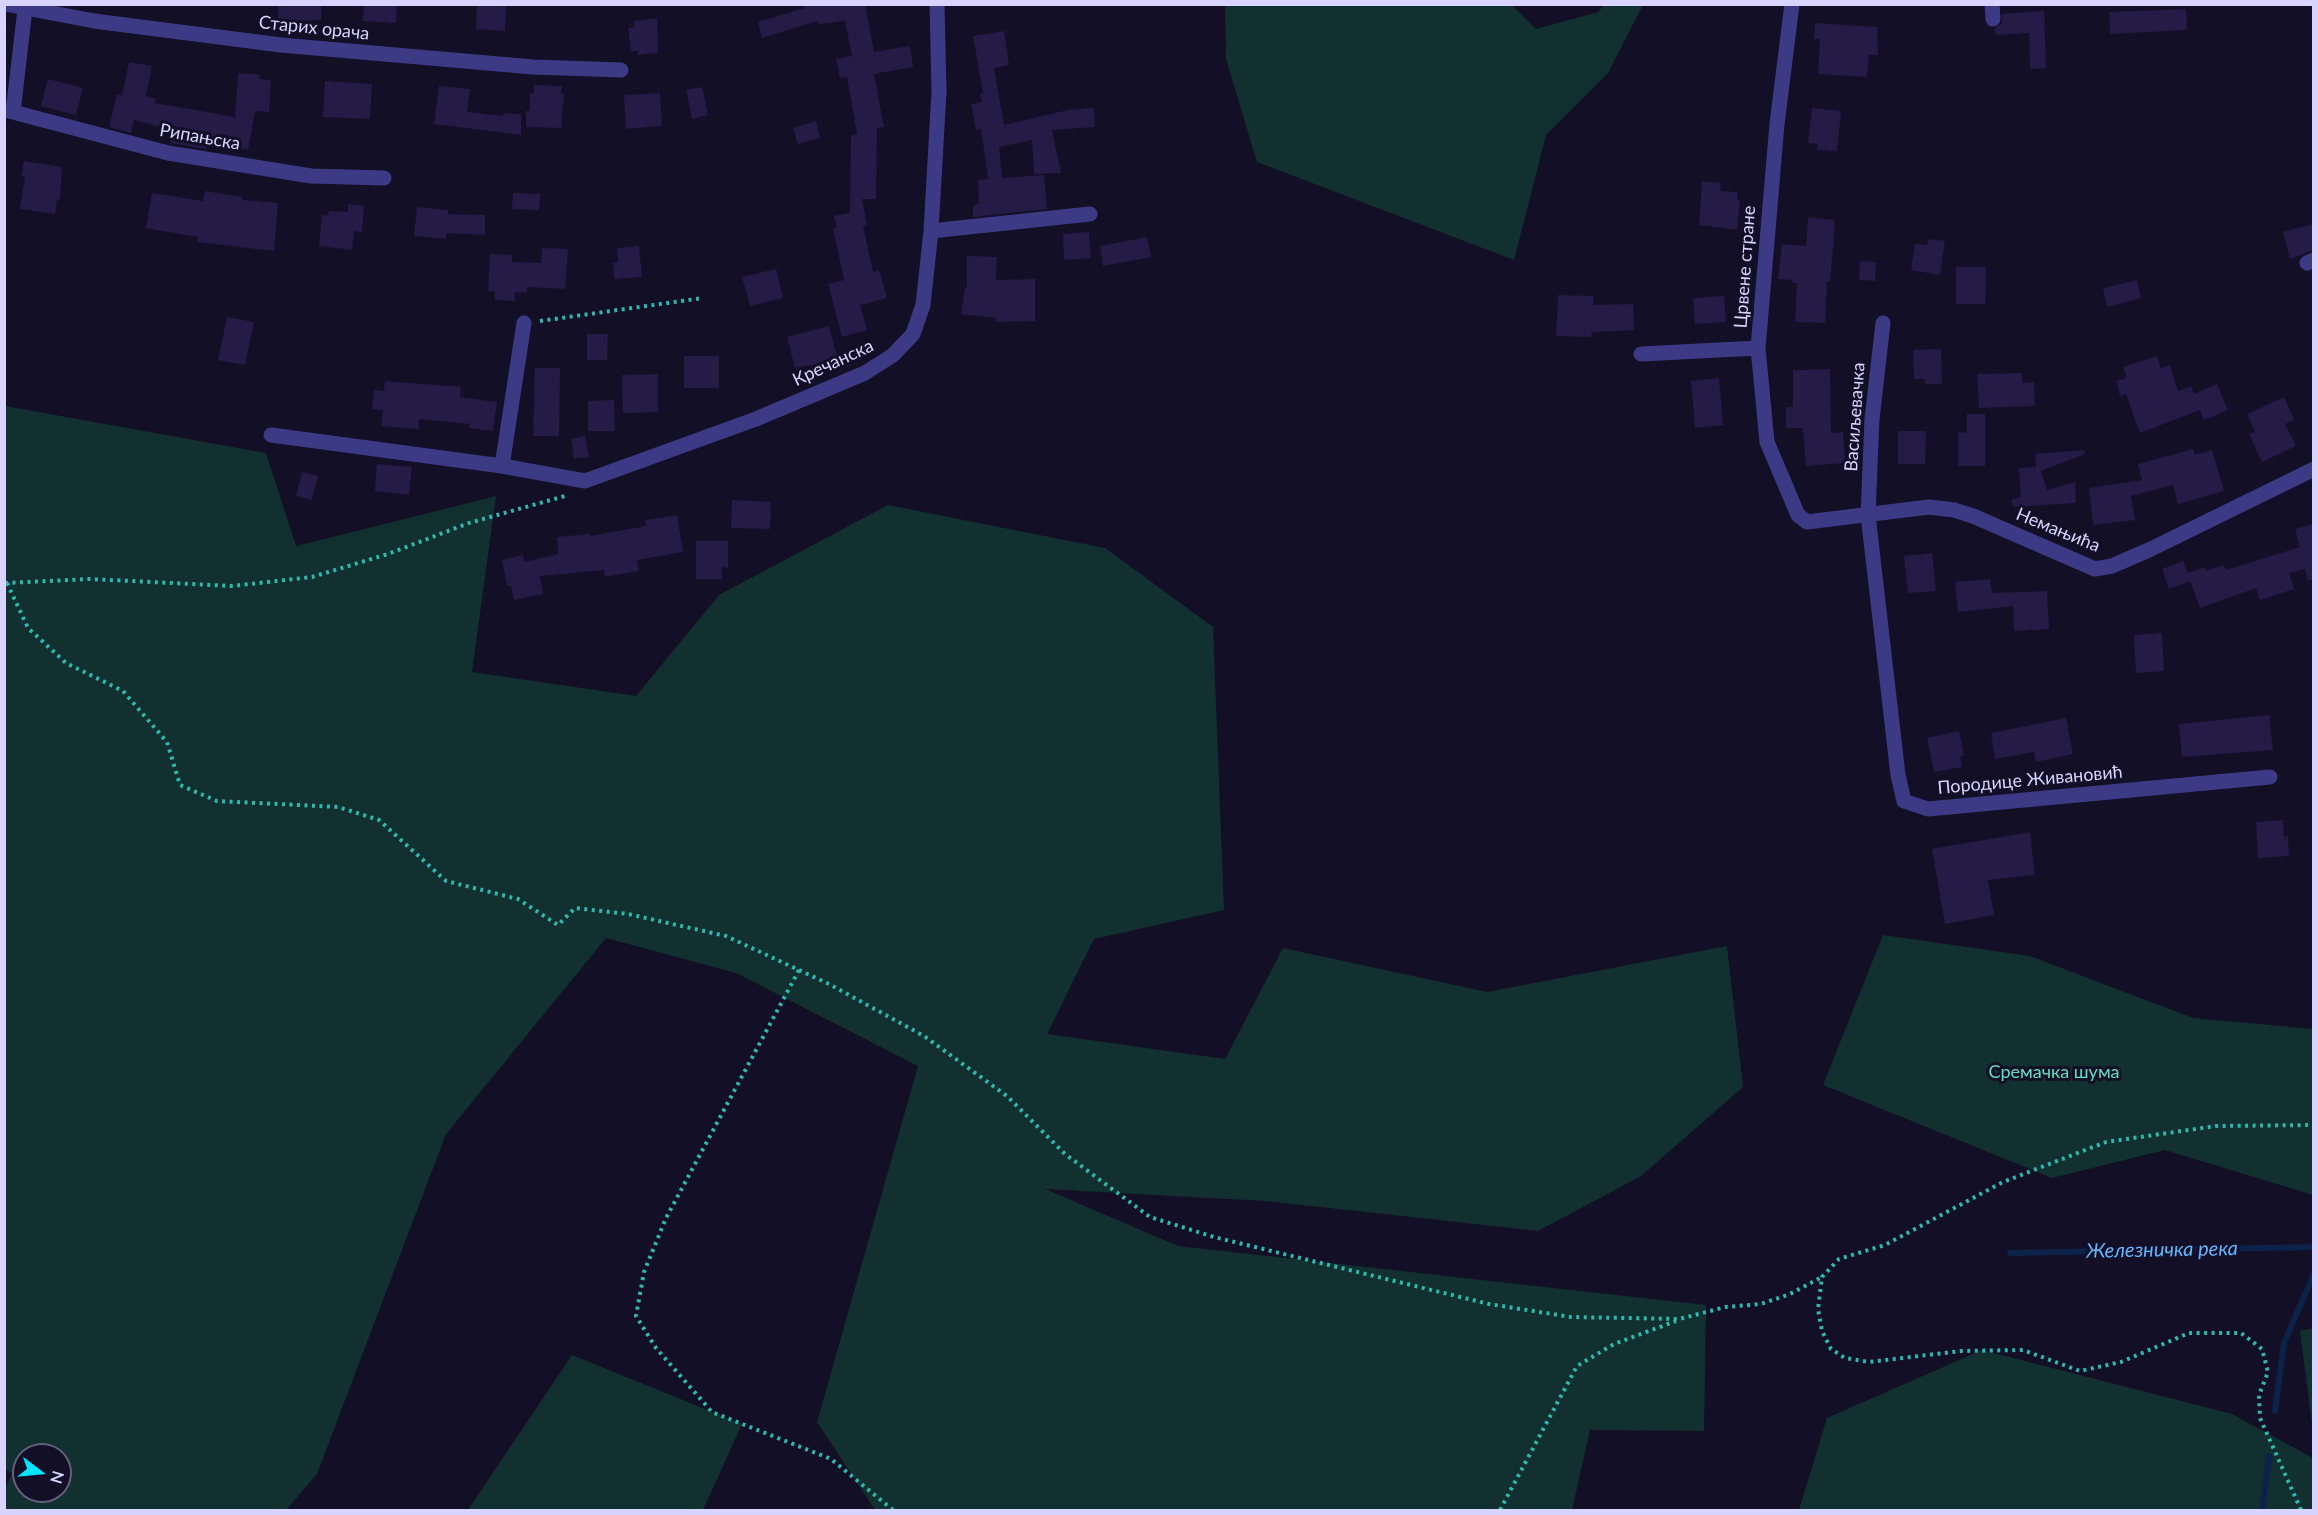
<!DOCTYPE html>
<html>
<head>
<meta charset="utf-8">
<style>
  body { margin:0 }
  #map { position:relative; width:2318px; height:1515px; overflow:hidden; background:#130f26; font-family:Lato,sans-serif }
  canvas { display:block }
  .frame { position:absolute; inset:0; border:6px solid #d9d4ff; pointer-events:none }
  .north { position:absolute; left:12px; top:1443px; width:60px; height:60px; box-sizing:border-box; background:#130f26; border:2px solid #625e7d; border-radius:50%; rotate:106deg; font-size:16px; font-weight:700; line-height:24px; text-align:center; color:#d9d4ff }
  .north::after { content:''; display:block; margin:auto; width:21px; height:27px; background:#00e5ff; clip-path:polygon(50% 0,100% 100%,50% 72%,0 100%) }
</style>
</head>
<body>
<div id="map">
<canvas width="2318" height="1515"></canvas>
<div class="frame"></div>
<div class="north">N</div>
</div>
<script>
const g = document.querySelector('canvas').getContext('2d');
g.lineJoin = 'round';
function fill(path, color) {
  g.fillStyle = color;
  g.fill(path, 'evenodd');
}
function poly(rows) {
  const path = new Path2D();
  for (const r of rows) {
    path.moveTo(r[0], r[1]);
    for (let i = 2; i < r.length; i += 2) path.lineTo(r[i], r[i + 1]);
  }
  return path;
}
function trace(path, color, width, dash) {
  g.strokeStyle = color;
  g.lineWidth = width;
  g.lineCap = dash ? 'butt' : 'round';
  g.setLineDash(dash || []);
  g.stroke(path);
}
function label(font, color, halo, rows, align = 'center') {
  g.font = font + ' Lato,sans-serif';
  g.lineWidth = 6;
  g.setLineDash([]);
  g.textBaseline = 'middle';
  g.strokeStyle = halo;
  g.fillStyle = color;
  for (const [text, x, y, turn = 0] of rows) {
    g.save();
    g.translate(x, y);
    g.rotate((+turn || 0) * Math.PI / 180);
    g.textAlign = isNaN(turn) ? turn : align;
    if (halo) g.strokeText(text, 0, 0);
    g.fillText(text, 0, 0);
    g.restore();
  }
}
fill(poly([
  [1225,5,1512,5,1536,29,1598,12,1604,5,1643,5,1608,73,1546,135,1514,260,1257,162,1226,59],
  [5,406,266,453,296,546,496,496,472,672,636,696,719,595,888,505,1105,548,1213,627,1224,910,1094,939,1047,1034,1225,1059,1283,948,1487,992,1727,946,1743,1087,1641,1176,1538,1231,1266,1201,1045,1189,1178,1246,1706,1305,1704,1431,1590,1430,1572,1510,875,1510,817,1422,918,1066,736,973,606,938,446,1134,317,1474,286,1510,5,1510,5,1489,12,1473,4,1469],
  [24,1455,60,1455,60,1491,24,1491],
  [1883,935,2030,956,2193,1018,2313,1029,2313,1195,2165,1150,2052,1178,1823,1085],
  [2313,1328,2314,1328,2313,1431,2300,1331],
  [1982,1350,2232,1414,2313,1458,2313,1510,1799,1510,1827,1418],
  [572,1355,742,1424,703,1510,468,1510]
]), '#12302f');
trace(poly([
  [2010,1253,2314,1247],
  [2275,1411,2284,1343,2314,1274],
  [2262,1510,2269,1456]
]), '#0c2248', 6);
fill(poly([
  [278,4,321,4,321,20,278,22],
  [364,4,397,4,396,23,363,21],
  [477,4,506,4,505,31,476,29],
  [803,4,865,4,874,52,910,46,913,67,874,74,884,127,877,128,876,199,862,199,867,225,863,226,873,272,879,270,887,298,860,305,867,330,842,337,828,284,844,280,833,228,837,227,834,216,850,213,851,136,857,134,847,77,840,78,836,59,852,56,845,21,819,24,818,21,762,38,758,22,804,8],
  [2186,9,2187,30,2110,34,2109,12],
  [2044,11,2046,68,2030,69,2029,33,1996,35,1995,28,2002,23,2002,14],
  [657,18,658,53,638,55,638,51,631,51,628,28,635,27,634,21],
  [1815,23,1877,27,1878,55,1869,55,1867,77,1818,74,1820,39,1814,39],
  [1004,31,1009,65,994,68,1004,125,1068,110,1094,108,1095,127,1052,130,1061,173,1034,174,1032,140,999,147,1002,178,1044,175,1047,209,973,217,973,205,979,204,978,180,988,179,981,129,976,130,971,104,982,102,980,94,983,93,973,36],
  [129,62,152,66,146,96,156,99,155,103,235,117,238,73,260,75,259,79,271,80,269,112,255,111,248,150,208,143,206,149,170,143,172,130,134,120,131,133,109,127,117,94,122,96],
  [48,79,83,88,76,115,41,106],
  [325,81,372,84,370,119,323,117],
  [534,85,562,86,561,94,564,94,561,128,526,127,526,111,530,111,530,93,534,93],
  [439,86,470,89,467,112,503,116,503,113,521,114,521,135,434,124],
  [702,87,708,115,692,119,686,90],
  [660,93,662,126,626,129,624,95],
  [1812,108,1841,111,1837,151,1817,150,1818,144,1808,143],
  [816,121,820,138,798,144,793,128],
  [24,161,62,167,60,200,57,199,55,214,20,209,25,177,21,176],
  [1702,181,1721,183,1720,191,1737,192,1737,199,1740,202,1737,230,1699,225],
  [205,191,242,197,242,200,278,203,274,251,197,242,198,237,146,228,152,193,203,201],
  [513,193,540,194,539,210,512,209],
  [348,204,364,206,362,232,354,231,352,250,319,246,322,215,328,216,329,211,348,212],
  [417,207,448,210,448,214,485,215,485,235,446,233,446,239,414,236],
  [1808,217,1834,220,1835,225,1830,281,1827,281,1825,323,1795,322,1797,283,1792,283,1792,280,1778,279,1782,244,1806,246],
  [2313,224,2313,250,2290,259,2283,232],
  [1089,232,1091,258,1064,260,1063,234],
  [1147,237,1151,257,1103,266,1100,246],
  [1928,239,1945,241,1940,275,1911,270,1915,244,1927,245],
  [639,246,642,277,614,279,613,263,618,262,617,248],
  [542,248,568,249,565,289,527,287,527,293,515,292,515,301,495,300,495,291,488,291,490,254,512,255,512,262,541,263],
  [967,256,997,257,996,280,1035,279,1035,321,997,322,996,318,961,314,965,287,967,287],
  [1860,261,1876,262,1875,281,1859,280],
  [1956,267,1986,267,1985,304,1956,304],
  [776,269,783,298,750,306,742,277],
  [2137,280,2141,298,2107,307,2103,288],
  [1558,295,1593,296,1593,305,1633,304,1634,330,1592,332,1591,337,1556,336],
  [1724,296,1726,322,1695,324,1693,298],
  [227,317,254,322,245,365,218,360],
  [829,326,838,360,795,368,787,337],
  [587,334,608,334,607,360,587,360],
  [1941,349,1942,384,1925,384,1925,379,1914,379,1913,350],
  [684,356,719,356,719,388,684,388],
  [2157,356,2161,368,2170,365,2178,391,2191,386,2194,394,2217,384,2228,410,2204,420,2200,410,2140,433,2126,394,2120,396,2116,381,2127,378,2123,367],
  [535,368,560,368,559,436,533,436],
  [1830,369,1831,433,1843,432,1845,463,1806,466,1803,428,1786,428,1786,407,1793,407,1793,370],
  [2022,373,2022,383,2034,382,2035,406,1979,408,1977,374],
  [658,374,658,412,623,413,622,375],
  [1719,378,1723,425,1695,428,1691,381],
  [385,381,461,387,460,397,497,402,493,431,469,428,470,424,419,419,419,429,381,426,383,410,372,409,374,390,384,391],
  [2284,397,2294,420,2285,424,2296,446,2262,462,2249,434,2255,432,2247,414],
  [614,400,615,431,588,431,588,401],
  [1967,414,1985,414,1985,466,1958,466,1958,432,1967,433],
  [1898,431,1926,431,1925,464,1898,464],
  [585,436,589,457,574,459,571,439],
  [2193,449,2195,455,2212,450,2224,491,2178,504,2173,485,2131,496,2135,520,2093,525,2089,488,2142,480,2138,464],
  [2084,450,2085,454,2041,471,2047,490,2075,482,2076,503,2013,507,2011,500,2021,497,2019,468,2036,467,2035,454],
  [377,464,412,467,409,495,375,491],
  [302,472,318,476,312,500,296,496],
  [732,500,771,502,770,529,731,528],
  [677,515,683,552,637,560,639,571,605,577,604,570,540,576,543,594,514,600,511,586,507,586,502,560,523,555,524,562,558,554,557,537,590,534,590,536,646,526,645,520],
  [2313,524,2313,580,2308,580,2305,569,2289,573,2294,589,2260,600,2256,588,2200,608,2190,581,2169,589,2162,569,2183,561,2188,573,2205,567,2206,571,2224,565,2226,570,2300,547,2295,529],
  [696,541,728,541,728,568,722,567,722,579,696,579],
  [1932,553,1936,591,1908,593,1904,556],
  [1990,579,1992,593,2047,591,2049,629,2014,631,2013,606,1958,612,1955,582],
  [2162,633,2164,671,2136,673,2134,635],
  [2269,715,2273,750,2182,757,2179,724],
  [2066,718,2073,754,2036,762,2034,752,1995,759,1991,733],
  [1959,731,1964,756,1960,757,1962,767,1934,772,1927,738],
  [2283,820,2284,837,2288,836,2289,856,2258,858,2256,822],
  [2030,832,2035,875,1988,880,1994,915,1945,924,1932,849]
]), '#241b47');
trace(poly([
  [540,321,703,298],
  [5,583,90,579,232,586,312,577,388,554,469,523,565,496],
  [7,583,28,628,66,663,123,691,167,742,180,785,217,801,338,807,379,820,446,881,518,899,558,925,575,908,628,914,726,936,829,984,924,1036,1007,1096,1065,1154,1150,1217,1214,1237,1489,1304,1571,1317,1679,1319,1726,1307,1761,1304,1790,1294,1822,1277],
  [799,970,666,1218,644,1272,636,1316,656,1348,712,1412,831,1459,893,1510],
  [1500,1510,1577,1366,1614,1344,1676,1321],
  [2301,1510,2260,1418,2259,1395,2268,1372,2262,1349,2241,1333,2189,1333,2121,1362,2080,1371,2023,1350,1961,1351,1869,1362,1845,1358,1831,1349,1822,1331,1818,1309,1822,1277,1839,1259,1885,1245,2003,1182,2106,1142,2216,1126,2314,1125]
]), '#2fb8b0', 4, [3, 4.5]);
trace(poly([
  [5,4,94,21,281,45,533,67,621,70],
  [1792,4,1777,124,1758,348,1767,442,1798,515,1807,522,1929,507,1954,510,1973,516,2095,569,2112,566,2151,549,2314,469],
  [1992,4,1993,19],
  [4,110,13,112,25,9],
  [13,112,168,153,311,176,384,178],
  [931,231,1090,214],
  [2307,263,2314,260],
  [524,323,502,466,585,481,756,419,865,373,893,355,913,334,923,305,931,231,939,92,937,4],
  [1883,323,1872,419,1868,515,1898,775,1904,801,1928,809,2270,777],
  [1641,354,1758,348],
  [271,435,502,466]
]), '#3d3a85', 15);
label('18px', '#d9d4ff', '#130f26', [
  ["Старих орача",314,28,6],
  ["Рипањска",200,137,10],
  ["Црвене стране",1745,267,-86],
  ["Кречанска",833,363,-25],
  ["Васиљевачка",1855,417,-86],
  ["Немањића",2058,530,22],
  ["Породице Живановић",2030,780,-5]
]);
label('18px', '#5fe0c0', '#130f26', [
  ["Сремачка шума",2054,1072]
]);
label('italic 20px', '#62b6ff', '#130f26', [
  ["Железничка река",2162,1250,-1]
]);
</script>
</body>
</html>
